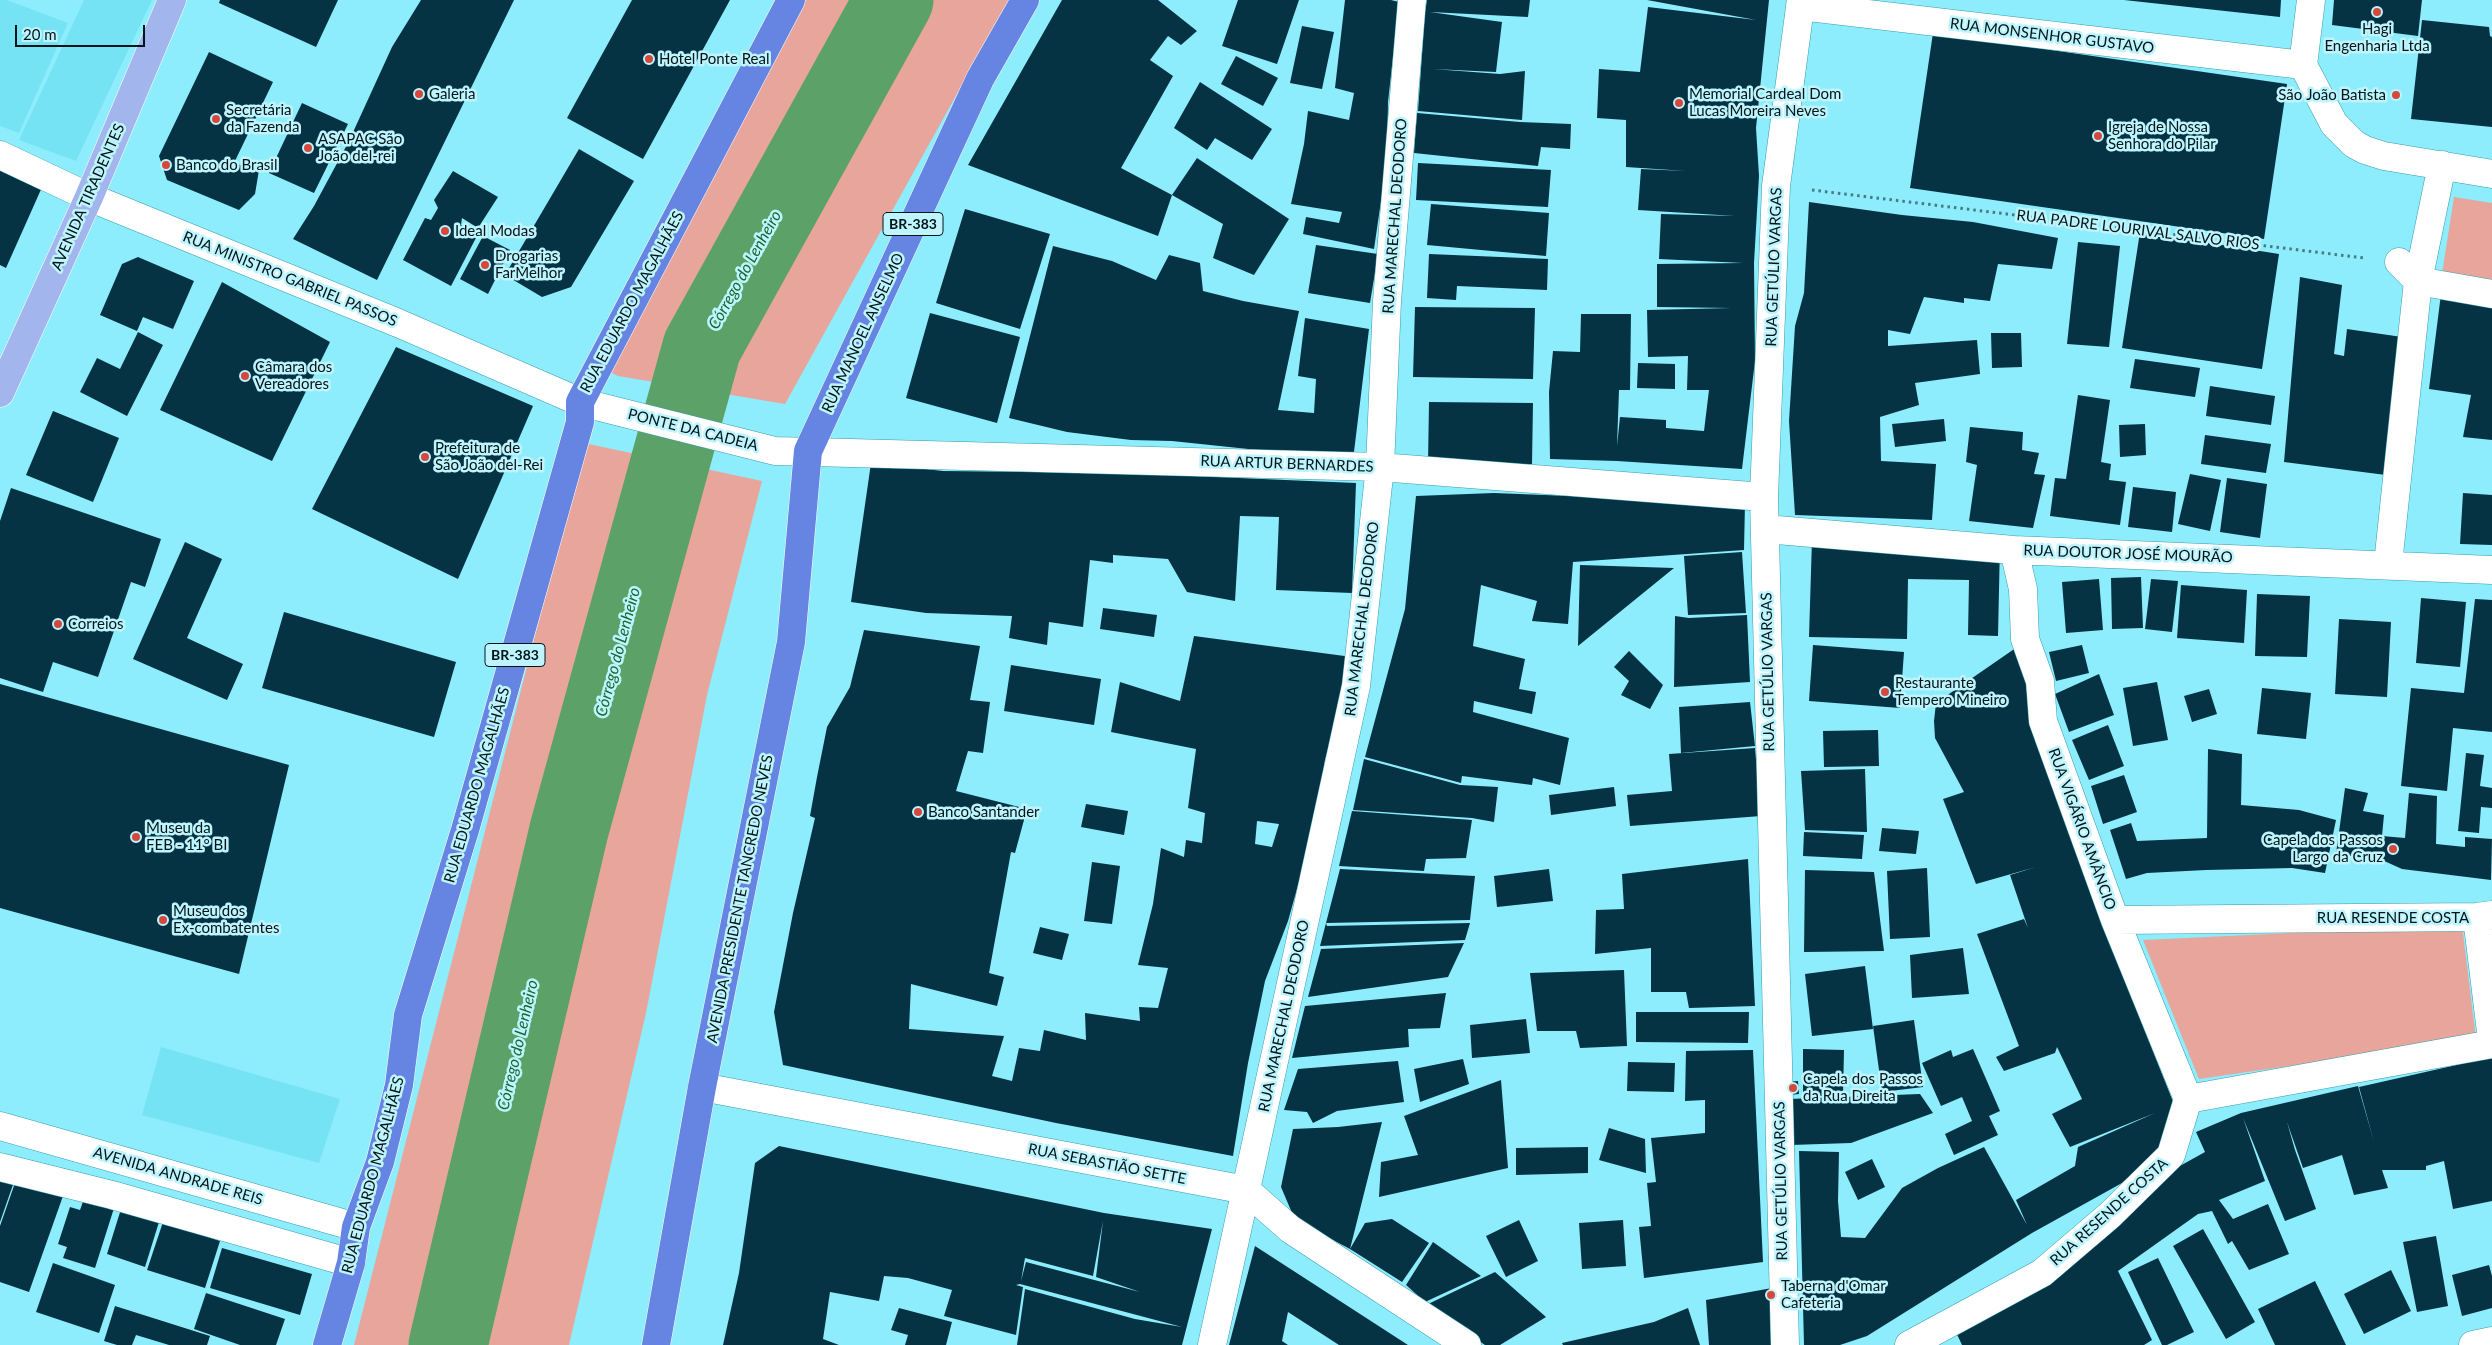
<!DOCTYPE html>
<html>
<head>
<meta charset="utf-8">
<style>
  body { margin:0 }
  #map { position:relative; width:2492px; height:1345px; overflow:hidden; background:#8eedfc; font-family:Lato,sans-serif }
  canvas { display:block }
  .scale { position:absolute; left:15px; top:25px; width:130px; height:22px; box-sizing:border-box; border:2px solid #011417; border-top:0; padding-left:6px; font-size:15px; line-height:18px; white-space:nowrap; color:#011417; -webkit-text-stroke:4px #bef4fd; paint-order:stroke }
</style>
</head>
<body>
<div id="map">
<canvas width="2492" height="1345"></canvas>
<div class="scale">20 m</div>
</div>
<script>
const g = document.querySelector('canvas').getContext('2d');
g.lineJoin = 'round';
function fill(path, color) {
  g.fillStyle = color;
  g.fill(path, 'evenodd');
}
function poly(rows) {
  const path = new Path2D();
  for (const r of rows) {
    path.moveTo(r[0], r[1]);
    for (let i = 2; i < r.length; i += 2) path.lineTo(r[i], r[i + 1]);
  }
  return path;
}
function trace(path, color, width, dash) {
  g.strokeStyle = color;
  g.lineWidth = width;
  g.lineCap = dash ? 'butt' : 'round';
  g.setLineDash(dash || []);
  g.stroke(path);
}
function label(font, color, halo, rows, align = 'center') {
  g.font = font + ' Lato,sans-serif';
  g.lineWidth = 5;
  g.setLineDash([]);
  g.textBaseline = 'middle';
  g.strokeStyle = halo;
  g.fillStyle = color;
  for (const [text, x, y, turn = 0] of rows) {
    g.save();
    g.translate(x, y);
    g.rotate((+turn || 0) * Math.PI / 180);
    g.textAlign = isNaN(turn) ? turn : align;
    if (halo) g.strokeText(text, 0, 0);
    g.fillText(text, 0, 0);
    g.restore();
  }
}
fill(poly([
  [0,0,7,0,68,23,19,133,0,126],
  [84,0,152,0,76,161,19,140],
  [161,1047,340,1099,319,1163,142,1115]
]), '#76e3f4');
fill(poly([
  [790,0,1009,0,785,404,618,376,590,362],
  [2454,197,2492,203,2492,288,2441,280],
  [584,443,762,481,707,695,646,1013,569,1345,354,1345],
  [2462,925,2476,1039,2199,1079,2143,940]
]), '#e8a59b');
trace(poly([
  [448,1345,569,830,702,347,894,0]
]), '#5ca268', 79);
fill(poly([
  [220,0,338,0,316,47,219,3],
  [421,0,514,0,377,280,293,239,314,206,349,141,392,47],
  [632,0,730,0,643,159,567,118],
  [1062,0,1158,0,1197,31,1181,45,1168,36,1150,60,1173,76,1121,168,1172,195,1158,236,968,165],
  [1238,0,1299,0,1277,64,1222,46],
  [1345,0,1391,0,1399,2,1388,102,1387,160,1374,249,1303,234,1306,217,1339,223,1342,212,1291,204,1304,144,1308,111,1349,120,1354,93,1335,88],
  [1427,0,1530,0,1528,17,1430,12,1502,22,1496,72,1433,69,1500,74,1525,71,1522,120,1418,111,1425,12],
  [1647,0,1769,0,1756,128,1759,176,1754,263,1755,361,1742,469,1617,461,1550,459,1549,392,1553,351,1580,352,1581,314,1631,314,1630,390,1619,390,1617,446,1620,417,1666,420,1666,428,1704,431,1709,390,1687,390,1688,356,1648,357,1647,310,1731,308,1657,307,1657,264,1743,263,1659,259,1661,214,1735,216,1638,210,1641,169,1686,171,1626,167,1626,120,1597,118,1599,69,1640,72,1648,7,1756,20],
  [2124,0,2281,0,2280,17],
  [2334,0,2422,0,2418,36,2332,25],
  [2422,20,2489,27,2490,36,2492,37,2492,127,2411,119],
  [1302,26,1334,32,1322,89,1290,83],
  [1933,33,2287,84,2264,239,1910,188],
  [209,52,273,82,234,163,259,170,255,194,239,210,167,180,159,156],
  [1236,56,1278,78,1263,106,1221,84],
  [1200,82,1272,129,1252,160,1215,138,1207,150,1174,128],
  [302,103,348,124,314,193,269,173],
  [1417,113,1520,122,1571,124,1570,149,1541,147,1538,166,1414,153],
  [579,149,634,181,571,287,542,297,505,275],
  [1197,158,1289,219,1254,275,1213,258,1223,224,1172,195],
  [1418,163,1551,170,1548,207,1416,200],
  [0,165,43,185,6,268,0,265],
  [453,171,498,197,478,228,462,218,461,225,478,234,451,286,403,260,425,218,431,220,438,208,434,200],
  [1809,202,1902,215,1973,222,2058,238,2052,269,1998,264,1990,301,1964,298,1964,303,1924,297,1910,334,1888,330,1888,346,1977,340,1980,374,1915,383,1919,405,1880,417,1881,461,1936,464,1932,520,1795,515,1789,421,1795,326,1804,293],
  [1431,204,1549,213,1546,256,1427,245],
  [965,209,1050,234,1020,329,936,303],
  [2140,232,2279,254,2262,369,2122,348],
  [483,236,510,250,488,294,460,279],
  [2078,242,2120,246,2109,347,2067,344],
  [1316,245,1378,254,1370,303,1308,293],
  [1053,246,1112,261,1156,280,1169,255,1200,263,1203,291,1243,301,1299,311,1278,410,1314,413,1316,379,1298,376,1305,318,1369,329,1353,460,1172,441,1131,440,1067,432,1009,418],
  [1429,254,1548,259,1547,290,1457,286,1456,300,1427,298],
  [138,257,194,281,173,329,143,317,137,331,100,315,122,264],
  [2300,277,2342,285,2334,354,2344,356,2347,329,2402,337,2386,475,2284,462],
  [222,282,330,342,272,461,160,410],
  [2441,294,2492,303,2492,440,2463,437,2471,395,2429,389],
  [1415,307,1535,308,1533,379,1413,377],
  [930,313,1020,337,997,423,906,398],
  [138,332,163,345,127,416,80,392,97,358,120,369],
  [1991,333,2021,333,2022,367,1992,368],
  [396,347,533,406,458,579,312,509],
  [2135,359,2200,368,2195,397,2130,388],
  [1638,363,1675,364,1675,389,1637,388],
  [2210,386,2275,396,2271,425,2206,416],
  [2078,395,2110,400,2101,462,2111,464,2109,480,2126,482,2120,525,2050,516,2055,478,2066,479],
  [1429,402,1533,403,1532,464,1428,464],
  [53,411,119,438,93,502,26,475],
  [1944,419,1946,441,1895,447,1892,424],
  [2145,424,2146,455,2120,457,2119,425],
  [1970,427,2023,432,2022,450,2039,453,2034,474,2045,475,2033,528,1969,521,1977,465,1966,462],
  [2205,435,2271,444,2266,473,2201,464],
  [871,463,943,471,1122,473,1356,483,1352,593,1276,590,1279,517,1240,516,1235,601,1187,592,1168,559,1113,555,1113,563,1090,560,1083,627,1049,622,1047,645,1009,638,1012,616,926,613,851,602],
  [2190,474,2221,480,2210,531,2178,524],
  [2227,478,2267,484,2260,538,2220,532],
  [2133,487,2176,492,2172,532,2128,527],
  [11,488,161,539,145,587,131,582,98,677,53,662,43,692,0,678,0,521],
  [1494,493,1745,503,1744,550,1573,562,1568,624,1532,621,1537,601,1481,585,1473,646,1525,659,1519,689,1536,692,1532,714,1474,701,1473,712,1569,738,1560,785,1533,778,1532,785,1462,776,1461,783,1365,757,1405,609,1416,496],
  [2463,493,2492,495,2492,545,2460,544],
  [1812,539,2000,544,1998,636,1968,635,1969,580,1908,579,1907,639,1809,637],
  [185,542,222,559,187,638,243,664,227,700,133,659],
  [1742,552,1746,613,1688,615,1684,556],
  [1580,565,1674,568,1578,646],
  [2141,577,2143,628,2112,629,2111,578],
  [2099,579,2103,630,2066,633,2062,582],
  [2151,579,2178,581,2172,632,2145,629],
  [2181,585,2247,590,2244,643,2177,638],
  [2257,594,2310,596,2307,657,2255,656],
  [2421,598,2466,602,2460,667,2416,663],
  [2475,599,2492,600,2492,732,2453,728,2447,791,2401,786,2411,688,2464,693],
  [1103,608,1157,615,1154,637,1100,629],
  [284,612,456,662,434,737,262,688],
  [1747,615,1750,682,1674,687,1675,616,1689,618],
  [2339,619,2391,622,2387,697,2335,694],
  [864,630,980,646,970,700,990,702,983,753,968,751,956,791,1027,809,1015,853,1011,852,989,973,1004,977,997,1006,911,984,909,1029,1004,1036,992,1076,1012,1081,1019,1048,1040,1051,1044,1030,1086,1040,1085,1013,1140,1021,1139,1007,1158,1008,1168,968,1138,965,1153,904,1161,848,1184,857,1186,840,1202,843,1205,813,1188,808,1196,749,1111,732,1120,682,1180,701,1194,636,1352,657,1325,760,1313,832,1288,921,1265,981,1248,1063,1233,1156,1056,1123,783,1065,774,1012,793,913,815,818,810,816,817,777,827,727,850,687],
  [1257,821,1279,824,1272,847,1255,844],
  [1813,645,1904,652,1900,708,1809,701],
  [2020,645,2103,916,2128,989,2174,1104,2159,1153,2122,1183,2032,1233,1867,1336,1840,1345,1804,1345,1799,1151,1839,1152,1838,1201,1841,1237,1865,1238,1902,1188,1938,1168,1984,1147,2027,1225,2016,1200,2075,1166,2078,1147,2155,1113,2070,1147,2052,1114,2082,1099,2057,1047,2055,1053,2004,1071,1996,1057,2019,1046,1977,934,2024,919,2028,928,2010,875,2036,867,1976,884,1943,799,1964,792,1935,738,1934,721,1936,703],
  [2082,645,2089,673,2056,681,2049,652],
  [1629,651,1663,685,1650,709,1621,695,1629,681,1614,667],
  [1011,665,1101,679,1094,725,1004,711],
  [2099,674,2114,715,2069,732,2055,694],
  [2157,682,2168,740,2133,746,2123,688],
  [0,684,289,765,239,974,0,908],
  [2262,688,2311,693,2306,739,2257,734],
  [2209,689,2217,714,2192,722,2184,696],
  [1750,702,1755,746,1681,753,1679,707],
  [2108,725,2124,766,2089,780,2072,740],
  [1878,730,1879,766,1824,767,1823,731],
  [1755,748,1761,816,1630,826,1627,795,1672,791,1669,754],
  [2208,749,2242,754,2241,805,2299,810,2336,820,2325,873,2292,868,2206,870,2147,873,2126,879,2110,830,2131,823,2137,841,2207,838],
  [2466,753,2484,755,2480,786,2492,788,2492,808,2481,807,2479,833,2458,831],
  [1364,759,1460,785,1498,787,1494,822,1472,818,1353,810],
  [1865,769,1867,832,1805,830,1801,771],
  [2124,775,2137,812,2103,824,2091,786],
  [1614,787,1616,806,1551,815,1549,795],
  [2345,788,2368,793,2363,811,2384,815,2382,836,2405,838,2409,793,2437,796,2436,844,2465,847,2465,837,2492,839,2491,880,2402,869,2382,860,2336,854],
  [1086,804,1128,811,1124,835,1081,827],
  [1352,811,1472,820,1466,858,1426,859,1424,871,1339,866],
  [1882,828,1919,831,1916,854,1879,851],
  [1804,832,1864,835,1862,859,1803,856],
  [1748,859,1755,1006,1689,1008,1686,992,1651,992,1651,948,1595,954,1596,910,1624,909,1622,874],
  [1092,862,1120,866,1112,924,1084,921],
  [1927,868,1930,937,1890,939,1887,871],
  [1340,869,1475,876,1470,920,1326,923],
  [1549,869,1553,901,1497,907,1494,876],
  [1805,870,1874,872,1884,951,1804,952],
  [1326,923,1327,926,1470,923,1465,940,1320,946],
  [1040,927,1069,934,1062,960,1033,953],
  [1464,943,1448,977,1308,997,1321,949],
  [1963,948,1969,994,1912,998,1910,955],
  [1865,966,1873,1029,1812,1036,1805,974],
  [1624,970,1627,1046,1580,1048,1576,1031,1537,1031,1530,973],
  [1446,993,1440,1028,1408,1029,1409,1047,1292,1058,1305,1006],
  [1636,1012,1749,1012,1748,1043,1636,1042],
  [1526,1019,1530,1053,1472,1058,1470,1025],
  [1914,1020,1923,1087,1882,1092,1873,1026],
  [1803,1049,1844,1050,1843,1096,1803,1096],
  [1973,1049,2000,1111,1989,1116,1998,1135,1954,1155,1945,1134,1972,1121,1962,1097,1941,1106,1922,1063,1951,1050,1953,1057],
  [1753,1050,1763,1262,1644,1278,1639,1227,1651,1226,1647,1183,1656,1182,1651,1138,1705,1133,1705,1100,1685,1101,1686,1051],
  [2492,1057,2492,1201,2453,1209,2444,1161,2426,1166,2426,1170,2382,1170,2388,1188,2354,1195,2342,1155,2303,1168,2287,1122,2295,1150,2316,1209,2285,1221,2243,1118,2265,1181,2219,1200,2233,1219,2268,1204,2289,1254,2249,1270,2232,1241,2228,1244,2212,1211,2198,1214,2118,1271,2152,1340,2144,1345,1962,1345,1955,1330,2169,1172,2205,1152,2196,1132,2241,1113,2358,1086,2374,1142,2359,1087],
  [1463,1059,1469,1084,1420,1102,1414,1069],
  [1398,1061,1404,1102,1337,1111,1313,1123,1307,1112,1284,1110,1298,1069],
  [1628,1062,1675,1063,1674,1092,1627,1091],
  [1501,1080,1508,1168,1379,1197,1381,1162,1418,1155,1404,1116],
  [1798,1081,1799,1094,1789,1095,1788,1082],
  [1920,1094,1933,1113,1851,1143,1791,1145,1789,1099],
  [1382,1122,1350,1249,1365,1223,1392,1219,1429,1243,1402,1282,1350,1249,1295,1220,1281,1187,1293,1129,1338,1127],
  [1609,1128,1645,1139,1646,1173,1599,1160],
  [779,1146,1104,1213,1212,1229,1182,1345,1017,1345,1025,1289,1135,1319,1182,1327,1020,1284,1016,1285,1023,1287,1016,1335,944,1316,952,1290,908,1278,884,1276,879,1301,830,1292,823,1339,839,1345,723,1345,739,1273,755,1163],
  [1103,1221,1096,1277,1140,1292,1026,1262,1021,1281,1025,1258,1093,1276],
  [1588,1147,1588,1173,1516,1175,1516,1148],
  [1872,1159,1885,1187,1858,1200,1845,1172],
  [0,1174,15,1179,0,1222],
  [16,1180,63,1196,29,1292,0,1282,0,1226],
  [85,1196,115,1205,95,1268,63,1258,67,1247,58,1244,70,1207,80,1210],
  [121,1209,159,1222,145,1267,107,1254],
  [1519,1220,1538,1261,1506,1277,1486,1236],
  [1623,1220,1626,1266,1582,1269,1579,1223],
  [163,1222,220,1241,205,1288,147,1270],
  [2203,1229,2255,1322,2226,1339,2173,1246],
  [2436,1236,2448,1306,2417,1312,2403,1242],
  [1433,1242,1481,1276,1425,1302,1406,1285],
  [1255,1246,1408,1345,1339,1345,1288,1312,1282,1341,1288,1345,1229,1345],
  [222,1248,312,1274,300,1315,210,1288],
  [2158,1258,2194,1332,2167,1345,2162,1345,2128,1272],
  [53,1263,115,1285,99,1333,36,1312],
  [2489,1265,2492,1276,2492,1308,2462,1316,2452,1275],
  [2391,1270,2411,1311,2364,1334,2344,1294],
  [1495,1272,1546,1317,1500,1345,1485,1345,1426,1305],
  [2315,1281,2346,1345,2275,1345,2258,1309],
  [1772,1288,1774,1345,1709,1345,1706,1300],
  [206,1293,285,1319,276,1345,240,1345,194,1329],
  [115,1306,210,1336,207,1345,169,1345,136,1335,132,1345,117,1345,104,1341],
  [899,1308,952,1322,946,1345,905,1345,908,1335,891,1330],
  [1688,1308,1700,1345,1563,1345,1562,1343,1654,1322]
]), '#053344');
const minor = poly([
  [1800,6,2303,65],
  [2303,65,2334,124,2354,144,2365,150,2384,156,2492,174],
  [2303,65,2311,0],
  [0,155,89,197,398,323,580,402,775,451,1380,467,1764,497],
  [2399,262,2418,281,2492,294],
  [1765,529,2014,550,2492,570],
  [2014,550,2023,589,2025,639,2040,681,2043,721,2115,920,2188,1099],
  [2388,564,2418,281,2442,165],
  [2477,917,2492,1040],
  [2115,920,2477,917,2492,915],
  [702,1087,1246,1190,1290,1229,1467,1345],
  [2188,1099,2492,1044],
  [0,1126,356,1227],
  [0,1167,112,1195,351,1263],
  [1212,1345,1356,686,1380,467,1387,301,1412,0],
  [1785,1345,1764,497,1776,186,1801,0],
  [1909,1345,2042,1273,2110,1215,2171,1155,2188,1099],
  [2473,1345,2492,1341]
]);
const major = poly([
  [0,393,89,197,172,0]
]);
const highway = poly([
  [327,1345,351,1263,356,1227,380,1162,399,1085,408,1015,465,830,580,422,580,402,791,0],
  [656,1345,702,1087,791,642,808,451,980,79,1025,0]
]);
trace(minor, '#389cab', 29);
trace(major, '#fff', 29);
trace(highway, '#fff', 29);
trace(poly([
  [1812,190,2364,258]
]), '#447b84', 3, [2.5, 4]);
trace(minor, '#fff', 28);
trace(major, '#a3b5ed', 28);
trace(highway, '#6684e1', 28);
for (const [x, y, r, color] of [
  [2377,12,5,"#d5483c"],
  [649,59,5,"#d5483c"],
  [419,94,5,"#d5483c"],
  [2396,95,5,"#d5483c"],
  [1679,103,5,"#d5483c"],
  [216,119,5,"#d5483c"],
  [2098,136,5,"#d5483c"],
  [308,148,5,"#d5483c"],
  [166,165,5,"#d5483c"],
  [445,231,5,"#d5483c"],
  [485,265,5,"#d5483c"],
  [245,376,5,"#d5483c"],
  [425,457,5,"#d5483c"],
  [58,624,5,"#d5483c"],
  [1885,692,5,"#d5483c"],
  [918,812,5,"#d5483c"],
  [136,837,5,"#d5483c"],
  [2393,849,5,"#d5483c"],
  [163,920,5,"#d5483c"],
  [1793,1088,5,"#d5483c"],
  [1771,1295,5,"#d5483c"]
]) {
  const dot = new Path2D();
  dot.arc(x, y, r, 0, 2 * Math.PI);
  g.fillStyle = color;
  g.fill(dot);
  trace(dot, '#bef4fd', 2);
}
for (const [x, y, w] of [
  [913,224,60],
  [515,655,60]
]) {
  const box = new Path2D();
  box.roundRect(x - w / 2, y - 11.5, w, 23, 4);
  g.fillStyle = '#bef4fd';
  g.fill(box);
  trace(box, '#011417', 1);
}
label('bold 14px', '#011417', null, [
  ["BR-383",913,224],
  ["BR-383",515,655]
]);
label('15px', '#011417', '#bef4fd', [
  ["Hagi",2377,29,"center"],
  ["Engenharia Ltda",2377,46,"center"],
  ["Hotel Ponte Real",659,59],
  ["Galeria",429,94],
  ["Memorial Cardeal Dom",1689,94],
  ["Lucas Moreira Neves",1689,111],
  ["São João Batista",2386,95,"right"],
  ["Secretária",226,110],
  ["da Fazenda",226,127],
  ["Igreja de Nossa",2108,127],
  ["Senhora do Pilar",2108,144],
  ["ASAPAC São",318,139],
  ["João del-rei",318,156],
  ["Banco do Brasil",176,165],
  ["Ideal Modas",455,231],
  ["Drogarias",495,256],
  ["FarMelhor",495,273],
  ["Câmara dos",255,367],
  ["Vereadores",255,384],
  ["Prefeitura de",435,448],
  ["São João del-Rei",435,465],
  ["Correios",68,624],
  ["Restaurante",1895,683],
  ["Tempero Mineiro",1895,700],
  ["Banco Santander",928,812],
  ["Museu da",146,828],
  ["FEB - 11° BI",146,845],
  ["Capela dos Passos",2383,840,"right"],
  ["Largo da Cruz",2383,857,"right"],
  ["Museu dos",173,911],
  ["Ex-combatentes",173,928],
  ["Capela dos Passos",1803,1079],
  ["da Rua Direita",1803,1096],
  ["Taberna d'Omar",1781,1286],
  ["Cafeteria",1781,1303]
], 'left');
label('15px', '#011417', '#bef4fd', [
  ["RUA MONSENHOR GUSTAVO",2052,36,7],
  ["AVENIDA TIRADENTES",88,197,-66],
  ["RUA MARECHAL DEODORO",1395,216,-86],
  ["RUA PADRE LOURIVAL SALVO RIOS",2138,230,7],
  ["RUA GETÚLIO VARGAS",1774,267,-88],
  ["RUA MINISTRO GABRIEL PASSOS",290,279,22],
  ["RUA EDUARDO MAGALHÃES",632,302,-62],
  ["RUA MANOEL ANSELMO",863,333,-65],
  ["PONTE DA CADEIA",693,430,14],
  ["RUA ARTUR BERNARDES",1287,464,2],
  ["RUA DOUTOR JOSÉ MOURÃO",2128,554,2],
  ["RUA MARECHAL DEODORO",1362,619,-83],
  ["RUA GETÚLIO VARGAS",1768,672,-91],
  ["RUA EDUARDO MAGALHÃES",477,785,-74],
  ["RUA VIGÁRIO AMÂNCIO",2082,829,70],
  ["AVENIDA PRESIDENTE TANCREDO NEVES",740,899,-79],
  ["RUA RESENDE COSTA",2393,918],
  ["RUA MARECHAL DEODORO",1284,1016,-78],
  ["RUA SEBASTIÃO SETTE",1107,1164,11],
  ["RUA EDUARDO MAGALHÃES",373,1175,-75],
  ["AVENIDA ANDRADE REIS",178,1176,16],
  ["RUA GETÚLIO VARGAS",1781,1181,-91],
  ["RUA RESENDE COSTA",2109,1212,-42]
]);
label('italic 16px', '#1a662f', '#bef4fd', [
  ["Córrego do Lenheiro",745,270,-61],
  ["Córrego do Lenheiro",618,652,-75],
  ["Córrego do Lenheiro",518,1045,-77]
]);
</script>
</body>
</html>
